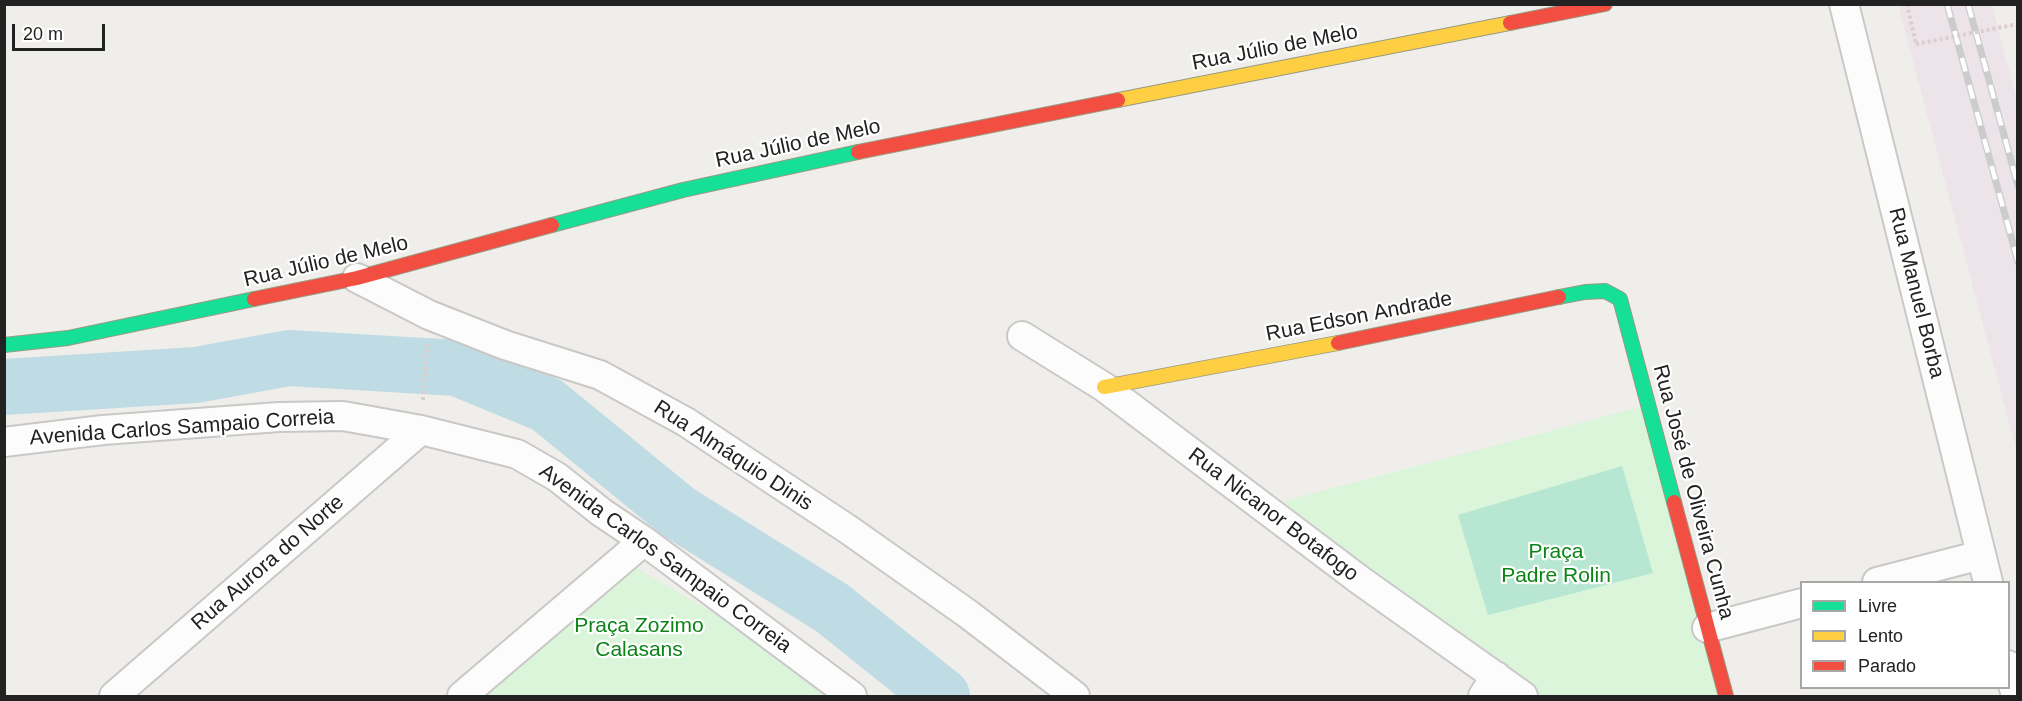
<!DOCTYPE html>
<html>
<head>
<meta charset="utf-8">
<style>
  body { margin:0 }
  #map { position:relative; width:2022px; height:701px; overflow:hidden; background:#f0eeeb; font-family:Arial,sans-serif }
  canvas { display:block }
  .frame { position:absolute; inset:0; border:6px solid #222; pointer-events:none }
  .legend { position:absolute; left:1800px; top:581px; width:210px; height:108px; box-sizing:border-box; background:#fff; border:2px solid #a7a7a7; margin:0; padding:8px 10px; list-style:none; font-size:18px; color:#222 }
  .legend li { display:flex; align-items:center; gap:12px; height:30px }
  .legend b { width:30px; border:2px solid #a7a7a7 }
  .scale { position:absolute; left:12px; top:24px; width:93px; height:27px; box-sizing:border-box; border:3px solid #222; border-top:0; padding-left:8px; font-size:18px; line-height:21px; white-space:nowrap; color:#222; -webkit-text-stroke:4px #fff; paint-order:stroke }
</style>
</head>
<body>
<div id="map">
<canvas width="2022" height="701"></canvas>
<div class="frame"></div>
<ul class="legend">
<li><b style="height:8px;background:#16e098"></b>Livre</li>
<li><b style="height:8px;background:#ffcf43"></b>Lento</li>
<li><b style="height:8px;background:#f24e42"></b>Parado</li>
</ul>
<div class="scale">20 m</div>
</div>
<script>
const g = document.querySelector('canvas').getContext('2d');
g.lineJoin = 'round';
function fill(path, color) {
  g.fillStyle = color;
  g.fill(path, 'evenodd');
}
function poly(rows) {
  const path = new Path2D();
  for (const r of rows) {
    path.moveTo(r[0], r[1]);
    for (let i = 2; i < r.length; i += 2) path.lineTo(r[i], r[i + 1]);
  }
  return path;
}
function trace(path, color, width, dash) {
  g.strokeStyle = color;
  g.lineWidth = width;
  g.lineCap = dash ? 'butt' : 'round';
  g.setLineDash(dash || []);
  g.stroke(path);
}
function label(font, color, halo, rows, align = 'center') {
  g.font = font + ' Arial,sans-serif';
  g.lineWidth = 4.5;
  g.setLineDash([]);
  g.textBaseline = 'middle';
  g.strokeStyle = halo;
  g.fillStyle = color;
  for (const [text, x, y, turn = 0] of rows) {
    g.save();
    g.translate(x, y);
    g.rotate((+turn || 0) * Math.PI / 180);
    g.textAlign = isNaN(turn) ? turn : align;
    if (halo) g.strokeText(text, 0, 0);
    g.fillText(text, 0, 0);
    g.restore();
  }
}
fill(poly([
  [1898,5,1992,5,2017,100,2017,453]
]), '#ede4e9');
fill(poly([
  [1648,405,1726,696,1517,696,1361,581,1284,501],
  [633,566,856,696,477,696]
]), '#daf5da');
fill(poly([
  [1622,466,1653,573,1488,615,1458,515]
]), '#b7e6d2');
trace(poly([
  [4,387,196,375,289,358,457,368,547,405,678,512,832,608,942,696]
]), '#bfdbe3', 56);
const street = poly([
  [1844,4,1988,582],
  [357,278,429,315,505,345,600,375,686,422,849,530,968,614,1075,696],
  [1022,336,1104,387,1361,581,1523,696],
  [4,442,103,430,279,417,343,416,421,430,517,454,557,477,601,512,644,541,852,696],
  [1877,582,1981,555],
  [1707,628,1802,603],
  [2008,665,2016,696],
  [114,696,421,430],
  [462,696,644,541],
  [1483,696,1496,676]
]);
const fast = poly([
  [552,225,683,190,858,152],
  [1559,297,1585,292,1605,291,1620,299,1674,502],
  [4,345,68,338,254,299]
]);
const slow = poly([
  [1118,100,1510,23],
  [1104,387,1338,343]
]);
const jam = poly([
  [1510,23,1605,4],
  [858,152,1118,100],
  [254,299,357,278,552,225],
  [1338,343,1559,297],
  [1674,502,1726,696]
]);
trace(street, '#c9c8c7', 32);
trace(fast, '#999a82', 16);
trace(slow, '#999a82', 16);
trace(jam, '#999a82', 16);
trace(poly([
  [1907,4,1916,44],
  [423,400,427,344]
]), '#dccecd', 4, [3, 3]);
trace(street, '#fdfcfc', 28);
trace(fast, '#16e098', 14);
trace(slow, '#ffcf43', 14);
trace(jam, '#f24e42', 14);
const rail = poly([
  [1947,4,2018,262],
  [1968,4,2018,186]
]);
trace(rail, '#ccc', 7);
trace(rail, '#fff', 4.5, [14]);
trace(poly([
  [1916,44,2018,24]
]), '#dccecd', 4, [3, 3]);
label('21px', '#222', '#fff', [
  ["Rua Júlio de Melo",1275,48,-11],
  ["Rua Júlio de Melo",798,144,-12],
  ["Rua Júlio de Melo",326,262,-13],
  ["Rua Manuel Borba",1916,293,76],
  ["Rua Edson Andrade",1359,317,-11],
  ["Avenida Carlos Sampaio Correia",182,428,-4],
  ["Rua Almáquio Dinis",733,456,33],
  ["Rua José de Oliveira Cunha",1693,492,75],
  ["Rua Nicanor Botafogo",1273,515,37],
  ["Avenida Carlos Sampaio Correia",665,559,36],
  ["Rua Aurora do Norte",268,563,-41]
]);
label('21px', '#0c8416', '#fff', [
  ["Praça",1556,552],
  ["Padre Rolin",1556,576],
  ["Praça Zozimo",639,626],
  ["Calasans",639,650]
]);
</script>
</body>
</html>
